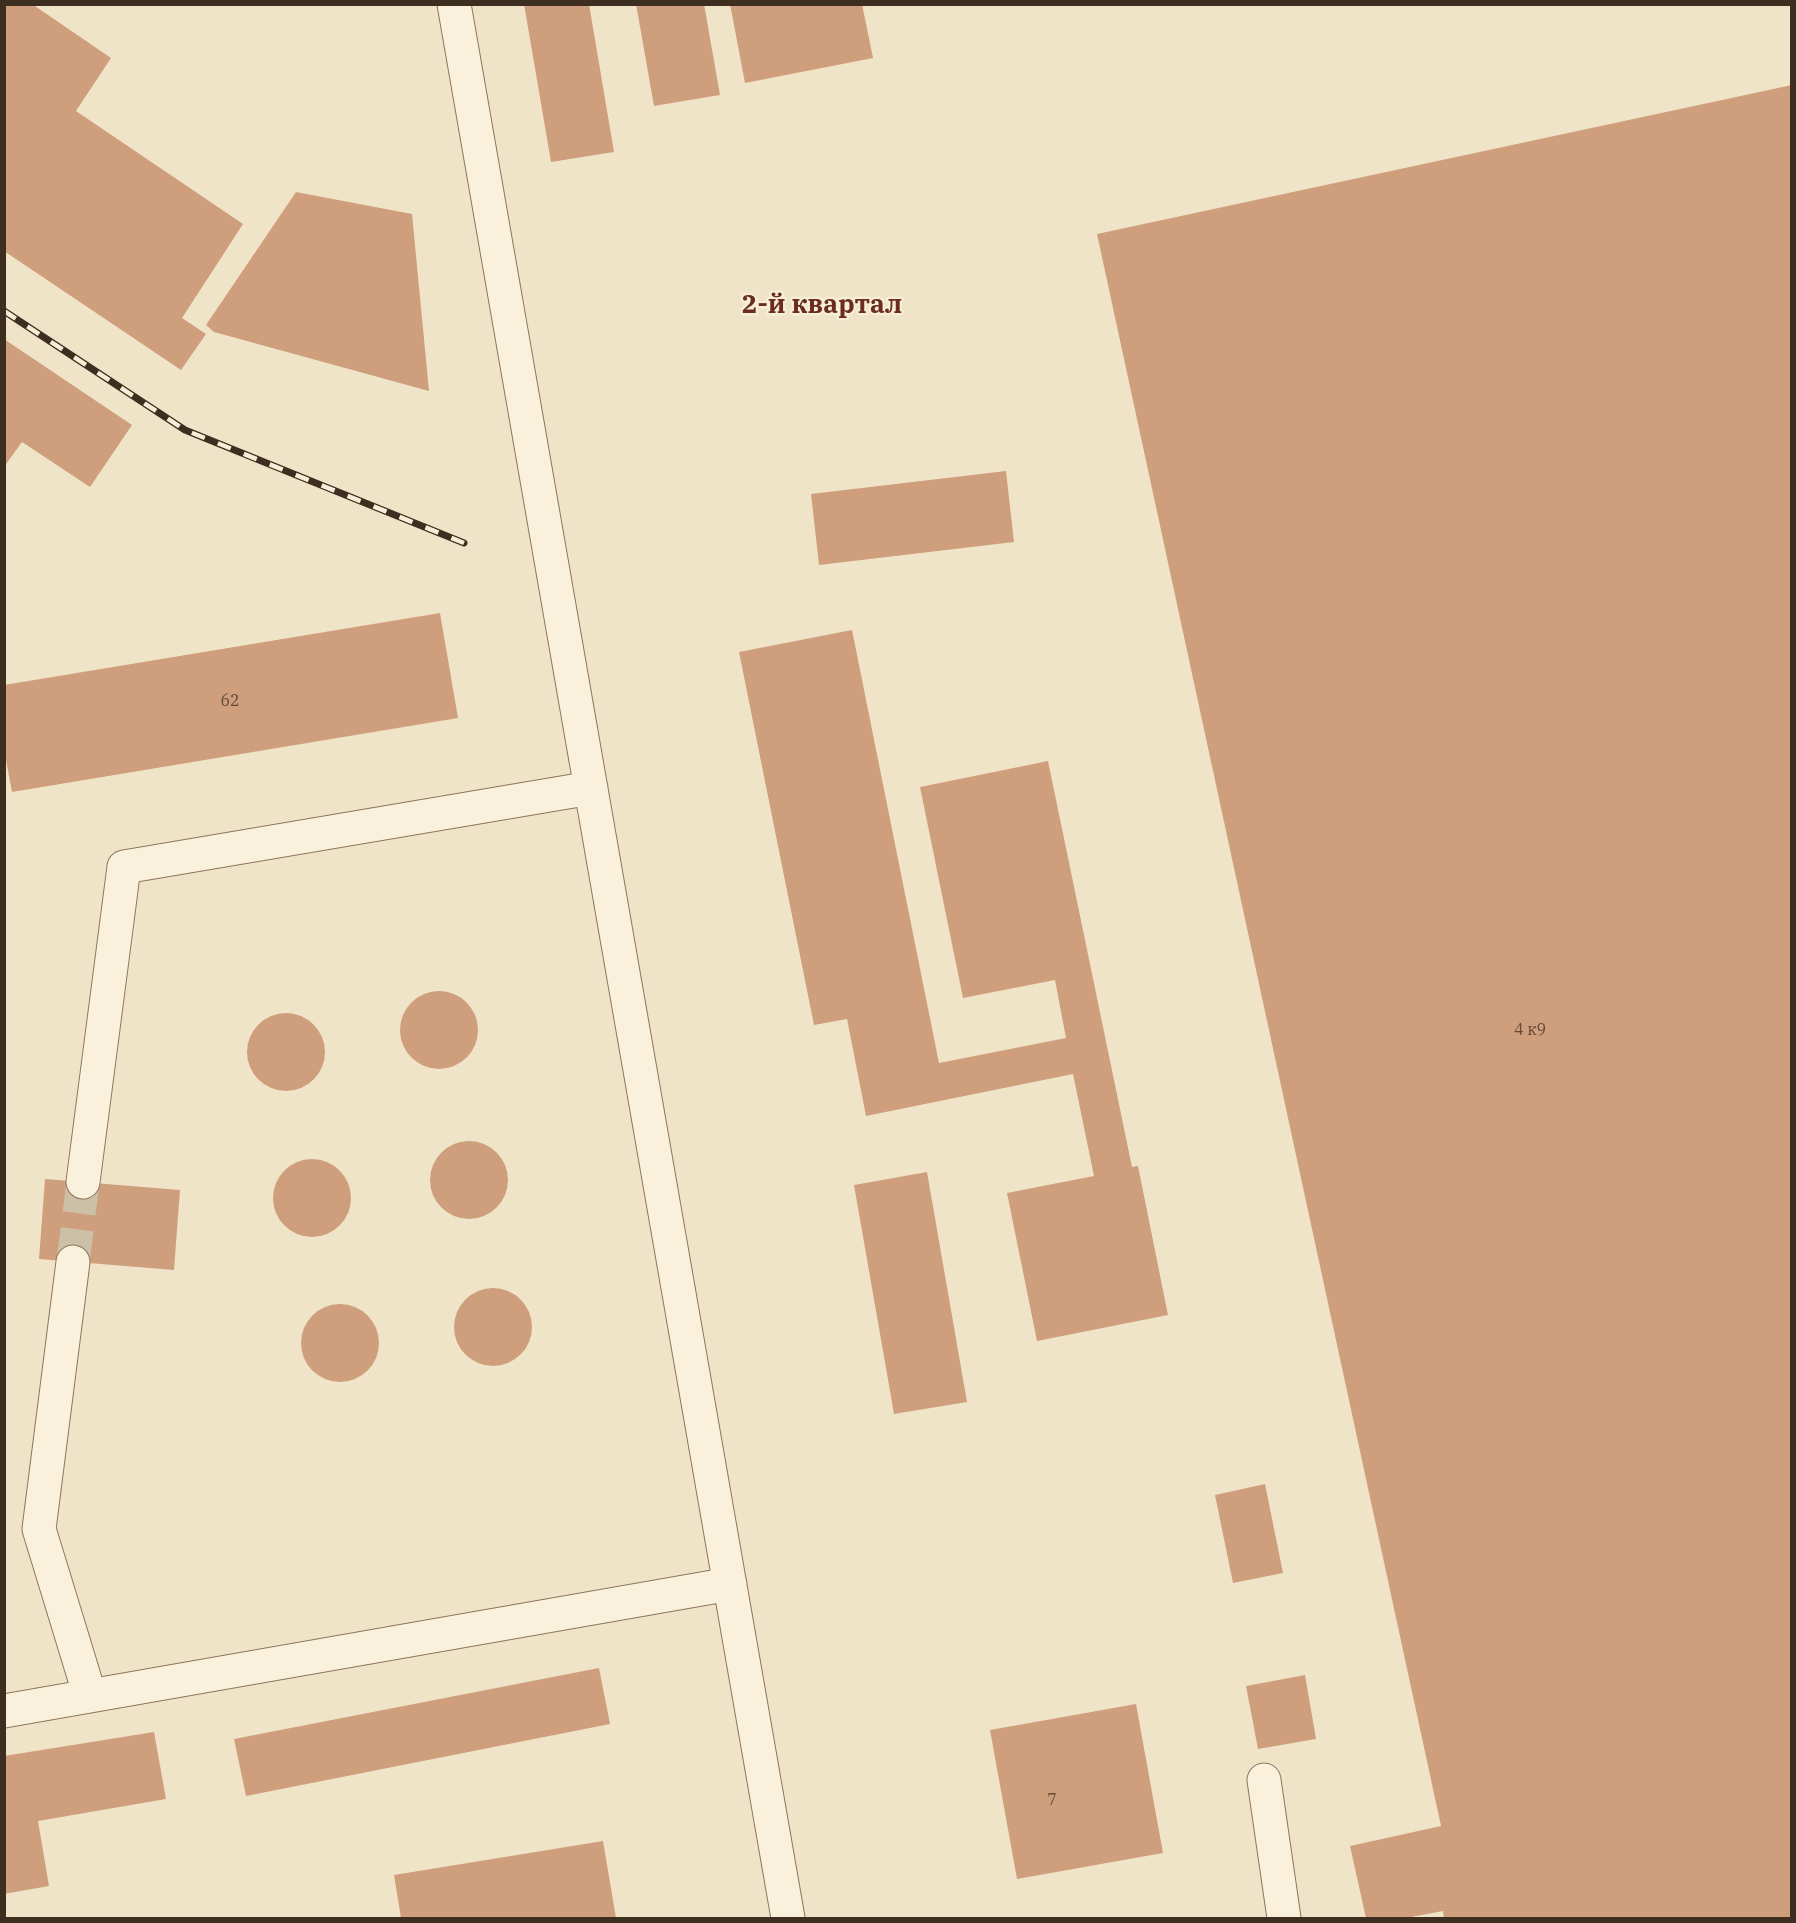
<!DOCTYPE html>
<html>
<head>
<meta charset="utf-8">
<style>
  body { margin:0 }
  #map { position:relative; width:1796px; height:1923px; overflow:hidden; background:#f0e4c8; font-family:"IBM Plex Serif",serif }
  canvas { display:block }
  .frame { position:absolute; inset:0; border:6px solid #3d2e20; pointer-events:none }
</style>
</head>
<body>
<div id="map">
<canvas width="1796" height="1923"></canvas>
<div class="frame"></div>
</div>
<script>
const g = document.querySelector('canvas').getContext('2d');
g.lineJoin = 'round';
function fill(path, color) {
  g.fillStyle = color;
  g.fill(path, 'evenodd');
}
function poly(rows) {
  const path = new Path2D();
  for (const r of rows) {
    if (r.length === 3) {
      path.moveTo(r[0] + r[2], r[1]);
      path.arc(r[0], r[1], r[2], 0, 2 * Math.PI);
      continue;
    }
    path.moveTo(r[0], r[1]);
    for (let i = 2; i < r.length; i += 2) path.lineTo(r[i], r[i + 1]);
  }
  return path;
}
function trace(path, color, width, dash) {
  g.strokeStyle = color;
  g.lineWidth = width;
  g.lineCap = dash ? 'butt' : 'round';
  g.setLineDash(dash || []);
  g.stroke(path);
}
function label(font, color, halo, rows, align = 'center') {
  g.font = font + ' "IBM Plex Serif",serif';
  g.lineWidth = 4.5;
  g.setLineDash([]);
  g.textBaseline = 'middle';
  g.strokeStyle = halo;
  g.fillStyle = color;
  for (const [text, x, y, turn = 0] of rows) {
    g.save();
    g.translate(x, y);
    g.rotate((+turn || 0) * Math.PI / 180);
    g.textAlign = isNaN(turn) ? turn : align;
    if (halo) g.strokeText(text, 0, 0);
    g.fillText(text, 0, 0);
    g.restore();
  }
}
fill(poly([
  [4,4,32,4,111,58,76,111,243,224,182,318,206,334,181,370,4,251],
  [524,4,589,4,614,152,551,162],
  [636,4,704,4,720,95,654,106],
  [730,4,862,4,873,58,745,83],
  [1792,85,1792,1918,1444,1918,1443,1911,1406,1918,1366,1918,1350,1846,1441,1826,1097,234],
  [296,192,412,214,429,391,214,332,206,325],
  [4,339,132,425,90,487,22,442,4,467],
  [1006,471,1014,542,819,565,811,494],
  [440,613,458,718,12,792,4,749,4,685],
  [852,630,939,1063,1066,1038,1055,980,963,998,920,787,1048,761,1132,1167,1138,1166,1168,1315,1037,1341,1007,1193,1094,1176,1073,1074,866,1116,847,1019,814,1025,739,652],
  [439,1030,39],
  [286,1052,39],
  [469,1180,39],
  [312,1198,39],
  [927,1172,967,1402,894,1414,854,1185],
  [45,1179,180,1190,174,1270,39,1259],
  [493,1327,39],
  [340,1343,39],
  [1265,1484,1283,1573,1233,1583,1215,1495],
  [599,1668,610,1724,246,1796,234,1739],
  [1305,1675,1316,1739,1258,1749,1246,1686],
  [1136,1704,1163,1853,1017,1879,990,1730],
  [154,1732,166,1799,38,1821,49,1886,4,1894,4,1756],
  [603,1841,616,1918,401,1918,394,1875]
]), '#cf9f7d');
trace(poly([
  [73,1262,83,1182]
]), '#ccc0a6', 33, [33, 16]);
const minor = poly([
  [454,4,788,1918],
  [83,1182,124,867,591,788],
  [73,1262,39,1529,90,1696],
  [4,1711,730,1584],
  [1264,1780,1284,1918]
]);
trace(minor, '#8d765c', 35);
trace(minor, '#faf1dc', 33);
const rail = poly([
  [4,311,185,430,464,543]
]);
trace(rail, '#3d2e20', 7);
trace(rail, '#f7eed8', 4.5, [14]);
label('16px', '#624a37', null, [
  ["62",230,701],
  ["4 к9",1530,1030],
  ["7",1052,1800]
]);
label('bold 26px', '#6b2e1e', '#f7eed8', [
  ["2-й квартал",822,305]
]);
</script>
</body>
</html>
